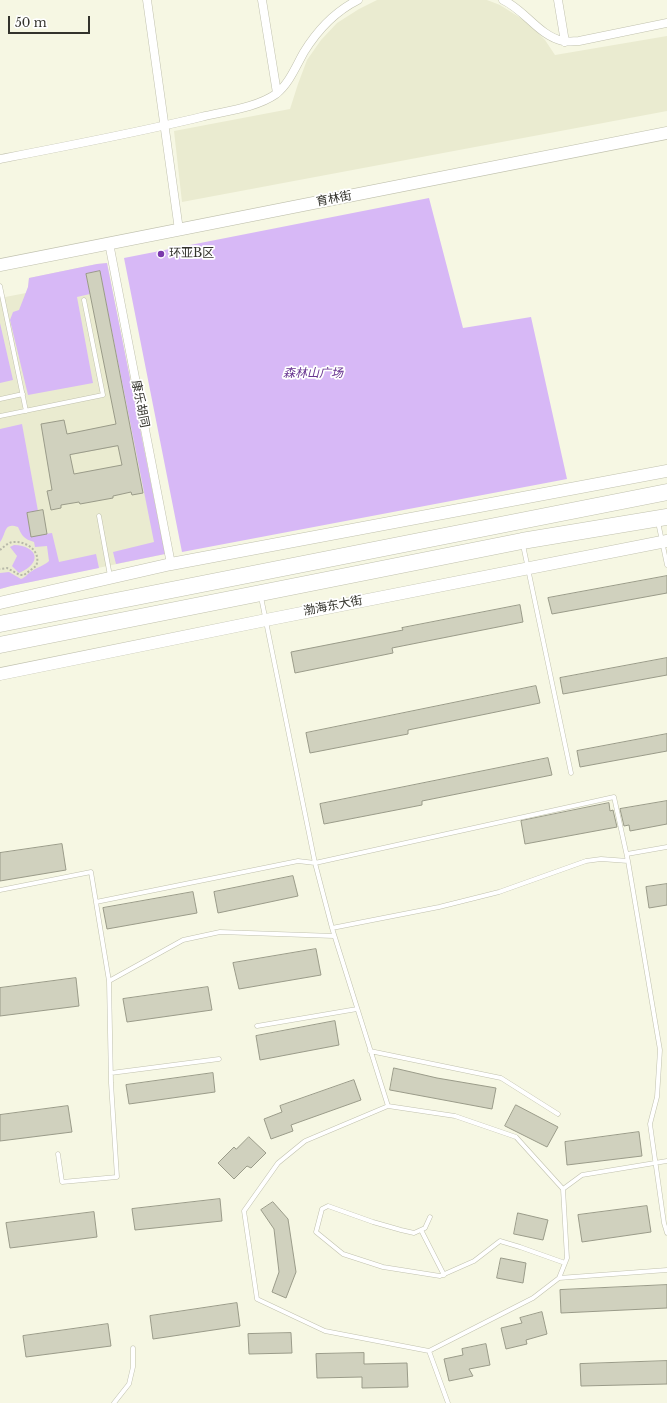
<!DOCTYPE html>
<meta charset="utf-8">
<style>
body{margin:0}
#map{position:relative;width:667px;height:1403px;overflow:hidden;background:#f6f7e3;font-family:"Libre Baskerville",serif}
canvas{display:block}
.scale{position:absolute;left:8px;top:16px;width:82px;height:18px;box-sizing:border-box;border:2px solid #33332c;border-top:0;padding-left:5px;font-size:12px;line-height:14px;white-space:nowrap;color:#33332c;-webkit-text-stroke:3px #fff;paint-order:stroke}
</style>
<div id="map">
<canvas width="667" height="1403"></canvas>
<div class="scale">50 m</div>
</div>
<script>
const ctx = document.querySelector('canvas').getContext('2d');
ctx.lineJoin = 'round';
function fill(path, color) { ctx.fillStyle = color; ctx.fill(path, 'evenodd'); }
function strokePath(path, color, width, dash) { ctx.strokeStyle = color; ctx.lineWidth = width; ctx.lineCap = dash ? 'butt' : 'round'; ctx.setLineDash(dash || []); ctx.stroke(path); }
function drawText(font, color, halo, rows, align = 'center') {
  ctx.font = font + ' "Libre Baskerville","Noto Sans SC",serif'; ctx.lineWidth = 3.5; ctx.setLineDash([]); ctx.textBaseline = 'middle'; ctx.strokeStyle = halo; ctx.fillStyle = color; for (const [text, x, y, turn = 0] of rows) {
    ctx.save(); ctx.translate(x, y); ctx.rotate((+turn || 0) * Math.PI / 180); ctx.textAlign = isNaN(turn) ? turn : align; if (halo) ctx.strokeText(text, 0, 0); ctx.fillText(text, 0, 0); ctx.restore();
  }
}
fill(new Path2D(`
 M377,0h110l13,5 27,17 18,18 10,15 112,-19v75l-485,91 -8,-71 116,-22 8,-25 9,-24 14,-20 16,-17 22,-14z
 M107,263l58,291 -154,32 -11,3v-291l26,-5 2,-6 1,-9 68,-14z`), '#eaebd0');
fill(new Path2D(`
 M429,198l34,130 68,-11 36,162 -385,73 -58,-294z
 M107,263l58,291 -49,10 -3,-12 41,-10 -54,-271 -14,3 4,20 -13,3 16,86 -65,12 -18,-75 3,-8 6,-2 9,-23 1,-9 68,-14z
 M0,323l13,57 -13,3z
 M22,424l16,87 -11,2 4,23 21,-3 7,29 37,-8 3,14 -88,18 -11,3v-16l9,-1 12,7c5,-2 6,-5 11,-8 5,-4 12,-5 17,-10l-2,-15 -12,1 -1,-5c-10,-3 -12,-6 -16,-15 -15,-5 -11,6 -18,15v-113z
 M14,545c24,1 29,18 5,28l-7,-7 5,-10 -7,-9z`), '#d7b8f6');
const building = new Path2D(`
 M100,271l43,222 -11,2 -1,-3 -18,4v2l-33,6 -1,-2 -18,3v3l-10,2 -4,-19 5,-1 -11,-66 23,-4 3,14 49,-10 -30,-150zM118,446l4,19 -48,9 -4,-19z
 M43,510l4,24 -16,3 -4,-24z
 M667,576v17l-115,21 -4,-16z
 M520,605l3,17 -131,26 1,5 -98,20 -4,-21 112,-22 -1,-2z
 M667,658v17l-104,19 -3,-16z
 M536,686l4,17 -132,27v4l-98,19 -4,-20z
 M667,734v17l-87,16 -3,-16z
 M548,758l4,17 -130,26v4l-98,19 -4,-20z
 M667,801v23l-37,7 -1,-6 -5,1 -4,-17z
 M609,803l1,8 3,-1 4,17 -92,17 -4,-23z
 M62,844l4,26 -66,11v-28z
 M293,876l5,20 -80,17 -4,-21z
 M667,884v21l-18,3 -3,-21z
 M193,892l4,21 -90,16 -4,-21z
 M316,949l5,26 -82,14 -6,-26z
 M76,978l3,28 -79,10v-28z
 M208,987l4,23 -85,12 -4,-23z
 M335,1021l4,24 -79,15 -4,-24z
 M394,1068l43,10 59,10 -4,21 -102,-19z
 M213,1073l2,19 -86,12 -3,-19z
 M354,1080l7,20 -70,25 2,6 -22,8 -7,-20 18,-7 -2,-6z
 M516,1105l42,22 -11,20 -42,-21z
 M68,1106l4,26 -72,9v-26z
 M639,1132l3,24 -75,9 -2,-23z
 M249,1137l17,16 -15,15 -4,-2 -13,13 -16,-16 16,-16 2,2z
 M220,1199l2,22 -87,9 -3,-21z
 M273,1202l15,17 8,53 -10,26 -14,-6 7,-20 -5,-43 -13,-19z
 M647,1206l4,26 -69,10 -4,-27z
 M94,1212l3,25 -87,11 -4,-25z
 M518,1213l30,7 -5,20 -29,-6z
 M501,1258l25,5 -3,20 -26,-5z
 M667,1285v23l-106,5 -1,-23z
 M237,1303l3,23 -87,13 -3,-23z
 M542,1312l5,22 -21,6 1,4 -21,5 -5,-21 21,-5 -2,-5z
 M108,1324l3,22 -85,11 -3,-21z
 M291,1333l1,20 -43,1 -1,-20z
 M486,1344l4,21 -21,4 4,7 -24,5 -5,-22 19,-4 -1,-6z
 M364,1353v11l43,-1 1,24 -46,1v-11l-45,1 -1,-24z
 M667,1361v23l-86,2 -1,-22z`);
fill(building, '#d0d1be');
strokePath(building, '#9a9b89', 1);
const lane = new Path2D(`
 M0,286l26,125
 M0,399l23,-5
 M0,416l103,-21 -19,-95
 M99,516l11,60
 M658,522l9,43
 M523,545l48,228
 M261,597l54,266 17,65 56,178
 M627,854l40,-7
 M0,890l91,-18 18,109 2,102 6,94 -55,5 -4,-28
 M96,902l202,-41 17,2 299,-66 14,64 32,189 -3,47 -7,27 14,99 3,10
 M332,928l107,-21 60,-15 87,-31 15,-2 27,2
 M109,981l74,-41 37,-8 114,4
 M257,1026l100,-17
 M370,1051l131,27 57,36
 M111,1073l108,-14
 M388,1106l67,10 61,21 47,52 4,69 -8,20 -26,20 -104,53 -104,-20 -68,-32 -13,-88 34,-48 27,-22z
 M563,1189l19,-14 85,-14
 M430,1217l-5,11 -11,5 -13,-3 -28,-8 -45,-16 -6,3 -6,23 27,22 40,13 57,9 34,-15 26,-20 20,6 45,16
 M421,1230l23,45
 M559,1278l108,-8
 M429,1351l19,52
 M114,1403l15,-19 4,-17v-19`);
const street = new Path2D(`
 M147,0l32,230
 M262,0l15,93
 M503,0c22,10 36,36 60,41 5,1 11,0 16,0l88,-18
 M558,0l7,42
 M0,159c67,-13 135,-26 201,-42 24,-6 55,-9 75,-23 13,-10 20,-28 28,-42 13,-21 32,-41 54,-52
 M109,243l62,321`);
const secondary = new Path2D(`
 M0,265l667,-132
 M0,603l171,-39 496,-93
 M0,674l266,-54 401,-79`);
const highway = new Path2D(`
 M0,624l667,-132
 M0,645l522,-104 145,-24`);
strokePath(lane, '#c0c1ae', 5);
strokePath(street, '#c0c1ae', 9);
strokePath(secondary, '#c0c1ae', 13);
strokePath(highway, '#c0c1ae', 17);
strokePath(new Path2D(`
 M0,550c4,-3 8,-8 14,-8 13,-1 28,10 22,24l-12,9h-4l-13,-7 -7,1`), '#b7b8a8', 2, [2, 2]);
strokePath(lane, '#fff', 4);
strokePath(street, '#fff', 8);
strokePath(secondary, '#fff', 12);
strokePath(highway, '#fff', 16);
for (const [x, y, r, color] of [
 [161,254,4,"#7a38ac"]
]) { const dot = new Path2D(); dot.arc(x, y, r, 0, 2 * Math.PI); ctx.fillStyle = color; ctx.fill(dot); strokePath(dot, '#fff', 1.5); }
drawText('12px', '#33332c', '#fff', [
 ["育林街",334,199,-11],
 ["康乐胡同",140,404,79],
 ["渤海东大街",333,606,-11]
]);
drawText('12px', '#33332c', '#fff', [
 ["环亚B区",169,254]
], 'left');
drawText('italic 12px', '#683590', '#fff', [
 ["森林山广场",313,374]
]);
</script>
